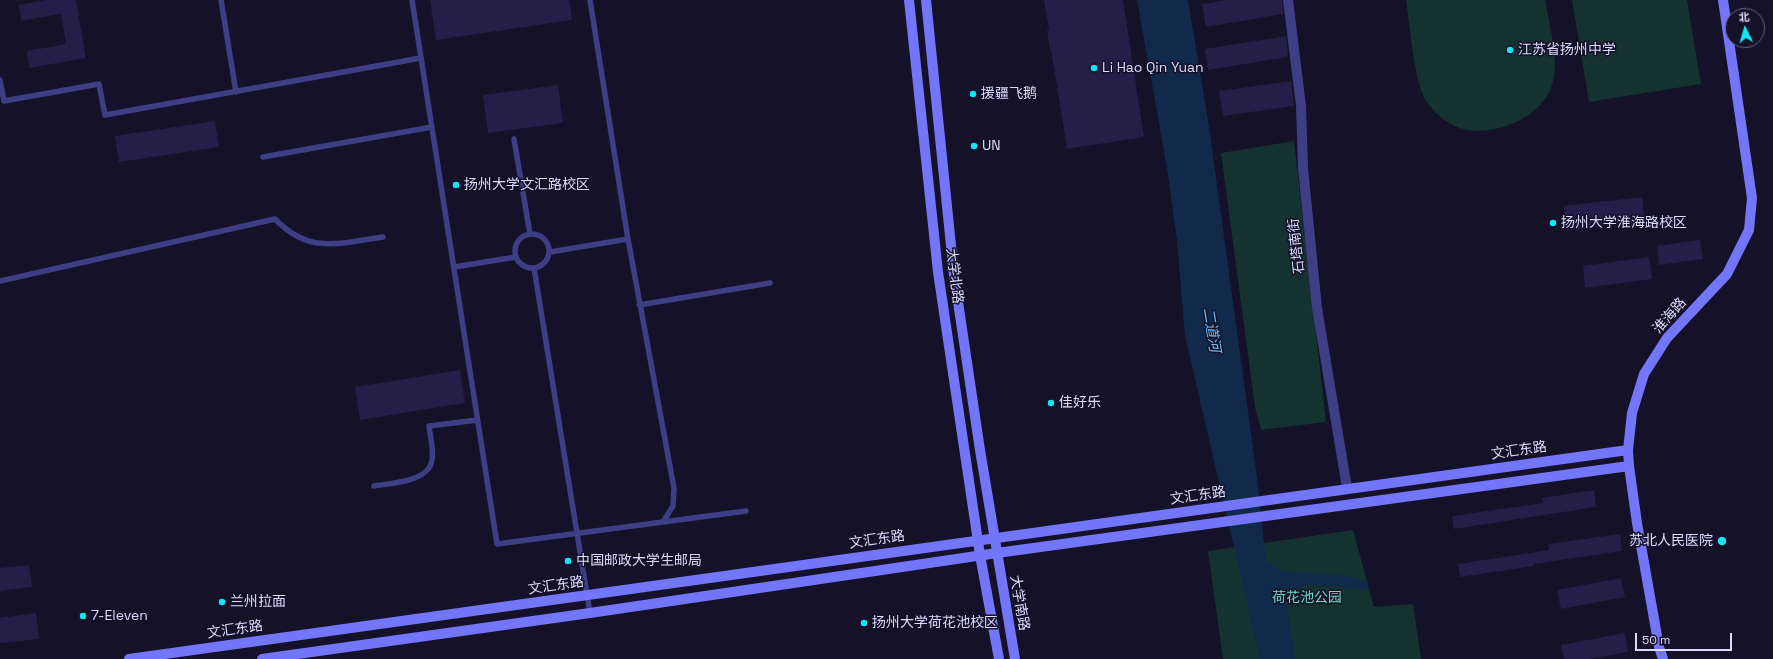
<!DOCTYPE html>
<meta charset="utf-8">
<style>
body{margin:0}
#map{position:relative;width:1773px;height:659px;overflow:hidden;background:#141128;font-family:"Space Grotesk","Noto Sans SC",sans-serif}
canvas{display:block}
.north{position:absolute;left:1725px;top:8px;width:40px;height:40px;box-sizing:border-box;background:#141128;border:1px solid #64617e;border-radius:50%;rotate:355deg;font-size:11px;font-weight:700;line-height:16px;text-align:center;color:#dcdafe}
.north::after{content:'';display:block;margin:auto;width:14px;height:18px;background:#0de8f6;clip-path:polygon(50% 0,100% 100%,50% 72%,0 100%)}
.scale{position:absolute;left:1635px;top:633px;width:97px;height:18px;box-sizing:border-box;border:2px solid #dcdafe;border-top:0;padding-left:5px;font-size:12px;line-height:14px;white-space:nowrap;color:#dcdafe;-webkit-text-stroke:3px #141128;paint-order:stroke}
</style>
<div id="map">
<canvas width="1773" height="659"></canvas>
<div class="north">北</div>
<div class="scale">50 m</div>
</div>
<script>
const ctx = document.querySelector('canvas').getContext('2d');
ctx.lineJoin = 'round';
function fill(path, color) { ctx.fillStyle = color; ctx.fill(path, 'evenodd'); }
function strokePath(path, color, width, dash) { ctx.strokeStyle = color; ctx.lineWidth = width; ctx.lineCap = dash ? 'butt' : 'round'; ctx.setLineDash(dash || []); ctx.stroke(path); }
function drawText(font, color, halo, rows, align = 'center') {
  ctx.font = font + ' "Space Grotesk","Noto Sans SC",sans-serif'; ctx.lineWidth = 3; ctx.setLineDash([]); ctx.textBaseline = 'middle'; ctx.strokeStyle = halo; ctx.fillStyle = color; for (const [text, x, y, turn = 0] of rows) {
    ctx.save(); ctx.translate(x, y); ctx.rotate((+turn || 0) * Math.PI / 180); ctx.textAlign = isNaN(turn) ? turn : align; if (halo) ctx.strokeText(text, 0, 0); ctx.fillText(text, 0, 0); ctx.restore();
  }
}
fill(new Path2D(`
 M1406,0h139c4,22 14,60 8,81 -8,35 -53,54 -85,49 -17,-3 -33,-15 -42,-29 -12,-19 -16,-76 -20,-101z
 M1572,0h115l14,84 -112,18z
 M1294,141l32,281 -65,8 -6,-23 -34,-254z
 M1353,530l21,77 39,-3 8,55h-198l-15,-108z`), '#143230');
fill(new Path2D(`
 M1137,0h51l21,127 47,343 10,91 16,10 60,4 25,7 2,8 -62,-5 -22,5 10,69h-35l-75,-323 -8,-95 -10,-73z`), '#112a4c');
fill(new Path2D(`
 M46,0h30l10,58 -57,10 -2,-17 39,-7 -5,-30 -40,7 -2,-16z
 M430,0h139l3,20 -136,20z
 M1044,0h79l21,137 -77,12 -16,-100h-1l-3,-19h2z
 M1227,0h55l1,14 -77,13 -4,-23z
 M1286,36l2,21 -80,13 -3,-21z
 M1291,81l3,25 -71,10 -4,-25z
 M558,85l5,38 -75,10 -5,-38z
 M215,121l4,26 -100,15 -4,-26z
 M1642,197l3,25 -78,9 -3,-25z
 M1700,240l3,19 -44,6 -2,-19z
 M1649,257l3,22 -67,9 -2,-22z
 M460,370l5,33 -105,17 -5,-33z
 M1594,490l2,17 -142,22 -2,-13 91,-13 -1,-5z
 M1620,534l2,17 -88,13v2l-74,11 -2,-13 91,-14 -1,-6z
 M29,565l3,22 -32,4v-23z
 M1621,578l4,19 -64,12 -4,-19z
 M36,613l3,26 -39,4v-25z
 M1625,633l3,19 -39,7h-25l-3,-14z`), '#251e48');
strokePath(new Path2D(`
 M221,0l15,92
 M412,0l85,544 166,-22 10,-16 1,-18 -46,-249 -78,13
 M590,0l38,239
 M0,80l4,21 95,-17 6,31 316,-57
 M514,139l16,95
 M263,157l169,-30
 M515 251a17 17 0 1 1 34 0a17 17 0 1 1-34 0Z
 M454,267l62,-10
 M534,268l56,345
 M0,281l275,-62c35,36 63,24 108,18
 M639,305l131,-22
 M374,486c17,-3 55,-4 58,-26 2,-10 -2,-24 -3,-34l48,-6
 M663,522l83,-11`), '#3e3e85', 5.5);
strokePath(new Path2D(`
 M1288,0l13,106 2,62 14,140 30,180`), '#3e3e85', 10);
strokePath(new Path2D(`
 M909,0l29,272 42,283 19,104
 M926,0l28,275 26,175 35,209
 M129,659l1499,-209
 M262,659l328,-46 407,-60 632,-87
 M1663,659l-4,-12 -22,-124 -8,-57 -1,-16 4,-37 12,-39 23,-36 60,-64 22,-44 3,-32 -29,-198`), '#7476fa', 10);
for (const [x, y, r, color] of [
 [1510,50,4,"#0de8f6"],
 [1094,68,4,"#0de8f6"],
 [973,94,4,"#0de8f6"],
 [974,146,4,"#0de8f6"],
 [456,185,4,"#0de8f6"],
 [1553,223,4,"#0de8f6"],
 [1051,403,4,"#0de8f6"],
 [1722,541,5,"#0de8f6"],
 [568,561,4,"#0de8f6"],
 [222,602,4,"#0de8f6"],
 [83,616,4,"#0de8f6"],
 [864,623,4,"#0de8f6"]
]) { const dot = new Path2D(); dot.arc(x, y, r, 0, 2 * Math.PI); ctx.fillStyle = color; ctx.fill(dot); strokePath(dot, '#141128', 1.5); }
drawText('14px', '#dcdafe', '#141128', [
 ["江苏省扬州中学",1518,50],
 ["Li Hao Qin Yuan",1102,68],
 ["援疆飞鹅",981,94],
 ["UN",982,146],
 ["扬州大学文汇路校区",464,185],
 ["扬州大学淮海路校区",1561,223],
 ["佳好乐",1059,403],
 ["苏北人民医院",1713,541,"right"],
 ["中国邮政大学生邮局",576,561],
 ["兰州拉面",230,602],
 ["7-Eleven",91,616],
 ["扬州大学荷花池校区",872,623]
], 'left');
drawText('14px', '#dcdafe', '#141128', [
 ["石塔南街",1297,246,-96],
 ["大学北路",954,276,83],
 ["淮海路",1670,316,-49],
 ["文汇东路",1519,451,-8],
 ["文汇东路",1198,496,-8],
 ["文汇东路",877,540,-8],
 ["文汇东路",556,586,-8],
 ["大学南路",1019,603,80],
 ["文汇东路",235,630,-8]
]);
drawText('14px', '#67dcba', '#141128', [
 ["荷花池公园",1307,598]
]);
drawText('italic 15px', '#6cbdf9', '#141128', [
 ["二道河",1211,330,81]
]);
</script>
